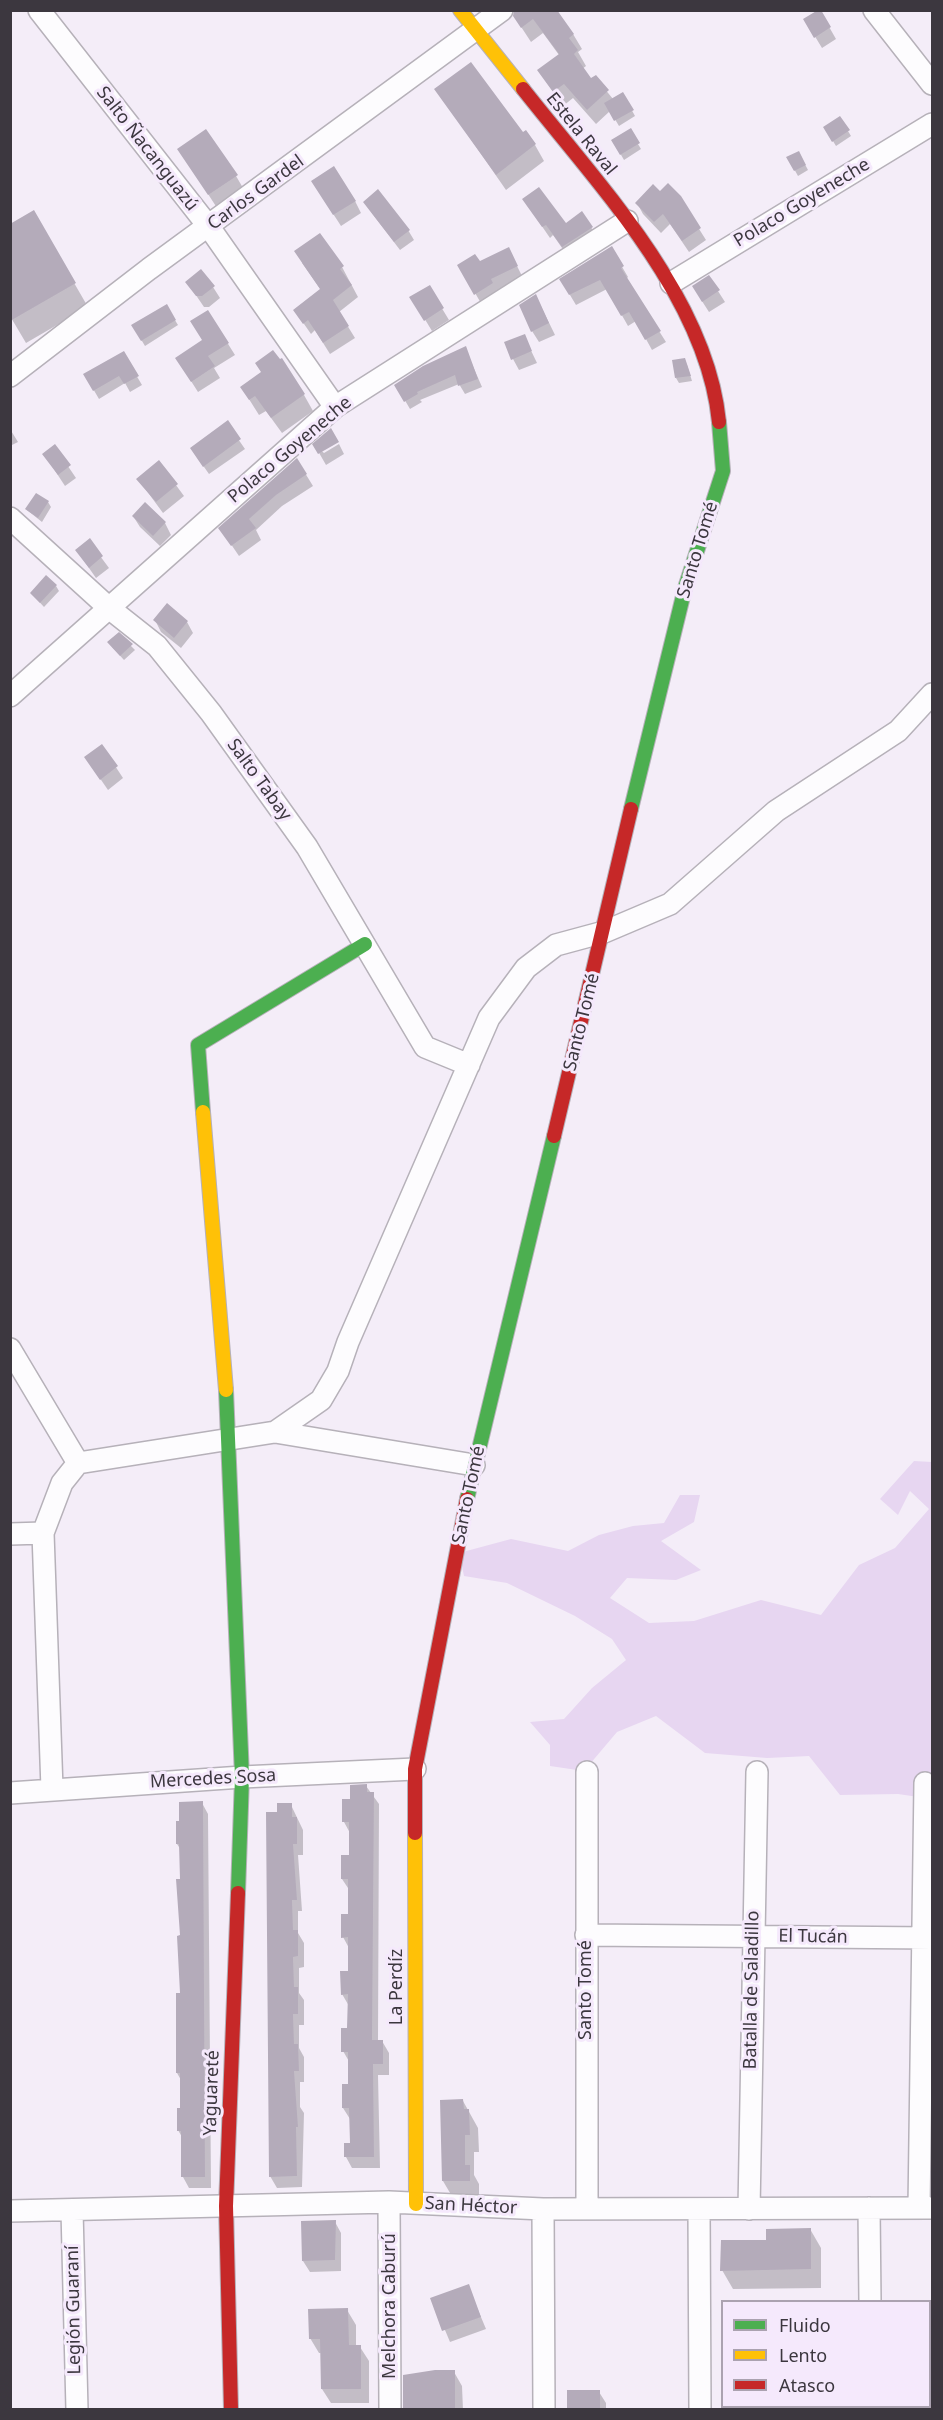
<!DOCTYPE html>
<meta charset="utf-8">
<style>
body{margin:0}
#map{position:relative;width:943px;height:2420px;overflow:hidden;background:#f4edf8;font-family:"Noto Sans",sans-serif}
canvas{display:block}
.frame{position:absolute;inset:0;border:12px solid #3c373f;pointer-events:none}
.legend{position:absolute;left:721px;top:2300px;width:210px;height:108px;box-sizing:border-box;background:#f5e9fc;border:2px solid #aba2b0;margin:0;padding:8px 10px;list-style:none;font-size:18px;color:#3c373f}
.legend li{display:flex;align-items:center;gap:12px;height:30px}
.legend b{width:30px;border:2px solid #aba2b0}
</style>
<div id="map">
<canvas width="943" height="2420"></canvas>
<div class="frame"></div>
<ul class="legend">
<li><b style="height:8px;background:#4caf50"></b>Fluido</li>
<li><b style="height:8px;background:#ffc107"></b>Lento</li>
<li><b style="height:8px;background:#c62828"></b>Atasco</li>
</ul>
</div>
<script>
const ctx = document.querySelector('canvas').getContext('2d');
ctx.lineJoin = 'round';
function fill(path, color) { ctx.fillStyle = color; ctx.fill(path, 'evenodd'); }
function strokePath(path, color, width, dash) { ctx.strokeStyle = color; ctx.lineWidth = width; ctx.lineCap = dash ? 'butt' : 'round'; ctx.setLineDash(dash || []); ctx.stroke(path); }
function drawText(font, color, halo, rows, align = 'center') {
  ctx.font = font + ' "Noto Sans",sans-serif'; ctx.lineWidth = 6; ctx.setLineDash([]); ctx.textBaseline = 'middle'; ctx.strokeStyle = halo; ctx.fillStyle = color; for (const [text, x, y, turn = 0] of rows) {
    ctx.save(); ctx.translate(x, y); ctx.rotate((+turn || 0) * Math.PI / 180); ctx.textAlign = isNaN(turn) ? turn : align; if (halo) ctx.strokeText(text, 0, 0); ctx.fillText(text, 0, 0); ctx.restore();
  }
}
fill(new Path2D(`
 M914,1461l18,1v337l-34,-5 -58,1 -31,-39 -42,2 -62,-5 -49,-37 -39,16 -33,39 -34,-5v-21l-20,-23 34,-3 28,-31 34,-28 -14,-21 -37,-23 -68,-33 -43,-7 -5,-23 52,-14 57,12 31,-16 34,-9 31,-3 16,-28h20l-6,27 -33,19 40,29 -25,10 -49,-2 -17,20 39,25 45,-2 67,-21 60,15 38,-50 36,-17 34,-39 -19,-18 -12,24 -18,-16z`), '#e7d6f1');
fill(new Path2D(`
 M516,11l57,23 9,15 -4,3 8,14 -4,3 9,12 4,-4 18,22 10,-5 12,22 -16,10 -9,-15 -14,13 -23,-26 -10,8 -24,-35 20,-16 -16,-22 -12,9 -17,-26z
 M820,11l16,28 -14,9 -17,-28z
 M436,89l87,45 12,11 9,16 -38,29z
 M840,118l11,18 -15,10 -11,-18z
 M630,131l11,18 -17,11 -11,-19z
 M179,149l57,27 10,17 -27,18z
 M799,153l9,17 -10,6 -10,-18z
 M319,192l36,9 6,12 -20,13z
 M660,193l19,4 27,43 -17,12 -19,-28 -9,9 -18,-19 -6,-11z
 M524,200l42,25 16,-11 17,25 -30,19 -16,-23 -3,3z
 M33,212l55,95 -62,36 -16,-27z
 M371,212l37,18 6,10 -14,10z
 M611,248l17,29 -2,2 40,63 -14,8 -16,-29 -8,5 -21,-37 -31,16 -15,-25z
 M514,260l9,18 -27,13 3,4 -17,10 -23,-40z
 M302,263l40,4 16,30 -19,15 16,26 -25,16 -15,-24 -4,4 -16,-23 26,-21z
 M709,277l16,25 -16,10 -9,-14z
 M187,282l26,5 7,11 -11,9h-5z
 M429,287l20,33 -17,11 -20,-33z
 M536,296l19,39 -16,7 -7,-11z
 M166,306l12,19 -33,21 -12,-20z
 M208,312l27,43 -21,13 6,10 -22,14 -14,-22 20,-29z
 M524,336l13,27 -18,7 -6,-11z
 M465,348l17,39 -17,7 -6,-10 -39,16 2,2 -12,7 -14,-24z
 M123,353l19,32 -12,7 -5,-9 -26,16 -14,-24z
 M687,365l5,16 -13,2 -3,-5z
 M242,388l62,7 9,16 -31,22 -16,-22 -7,4z
 M227,423l18,26 -36,25 -12,-17z
 M10,429l8,13 -8,4z
 M314,444l10,9 15,-9 5,10 -18,11z
 M55,447l21,31 -11,8 -21,-32z
 M297,460l16,26 -31,20 -26,24 5,10 -22,16 -19,-28z
 M159,462l25,34 -21,17 -25,-34z
 M48,502l3,5 -9,15 -15,-12z
 M133,516l32,7 6,12 -11,11 -20,-19z
 M89,541l20,27 -13,10 -19,-27z
 M56,586l3,5 -15,16 -13,-14z
 M155,620l32,2 6,11 -12,15 -20,-16z
 M119,634l16,16 -11,10 -12,-13z
 M102,746l21,32 -15,12 -22,-32z
 M366,1786l13,18 -1,237h4l7,12v22h-11l2,93h-28l-6,-11 5,-13 -1,-25 -7,-11 7,-22v-23l-7,-12 6,-21v-24l-7,-12 8,-22 -1,-24 -6,-11 6,-22 1,-24 -8,-12 8,-22v-24l-6,-11v-22h8z
 M202,1803l6,11 3,374h-22l-6,-11 -1,-40 -4,-7 4,-21 -1,-29 -4,-7 1,-79h3l1,-57 -1,-87 -4,-6z
 M291,1805l12,25v25h-5l4,56h-4v22l6,10v24l-5,1v25l5,7v25h-5v23l5,9v25h-4v25l4,6 -2,74 -25,1 -7,-12 9,-362z
 M463,2101l15,27 1,24h-5v23l5,9v14h-26l-10,-17z
 M335,2222l6,11v38l-31,1 -7,-11z
 M810,2229l11,19v40l-88,1 -11,-19 46,-29z
 M468,2286l18,43 -36,13 -18,-43z
 M347,2310l9,15v22h4l9,14v42h-38l-9,-14v-36h-3l-9,-15z
 M930,2364h2v46h-38v-4h36z
 M454,2372l8,14 1,24h-60l1,-34z
 M568,2391l31,1 7,11v7h-38z
 M774,2406h51v4h-51z`), '#0003');
fill(new Path2D(`
 M514,10h43l17,24 -5,4 9,12 -4,4 17,24 5,-3 13,15 -22,20 -23,-26 -11,8 -16,-22 22,-16 -26,-35 -12,9 -8,-12z
 M818,10h3l10,17 -17,11 -11,-19z
 M471,62l52,70 3,-2 10,14 -40,31 -62,-86z
 M623,92l11,18 -20,11 -10,-18z
 M840,116l10,14 -18,12 -9,-15z
 M631,128l9,15 -20,12 -9,-15z
 M206,129l32,46 -30,20 -31,-46z
 M799,151l7,14 -12,6 -8,-14z
 M334,166l22,35 -23,14 -22,-34z
 M668,183l13,13 20,32 -19,13 -19,-27 -9,8 -19,-19 18,-19 7,7z
 M539,187l27,36 16,-12 11,16 -31,20 -16,-22 -4,2 -20,-28z
 M378,189l32,41 -16,12 -31,-40z
 M34,210l42,73 -66,38v-97z
 M320,233l24,33 -4,3 12,16 -19,15 16,26 -26,17 -15,-23 -5,4 -10,-14 27,-21 -26,-38z
 M612,246l12,20 -3,2 40,63 -16,9 -16,-28 -8,4 -21,-36 -31,15 -10,-16z
 M509,247l9,19 -27,13 2,4 -19,12 -17,-30 18,-11 5,7z
 M201,269l14,17 -13,10h-6l-11,-14z
 M709,275l11,15 -18,12 -10,-16z
 M430,285l14,23 -20,13 -15,-24z
 M536,294l13,29 -18,9 -12,-27z
 M167,304l9,16 -35,21 -10,-16z
 M208,310l21,33 -21,13 7,10 -24,16 -16,-24 27,-18 -12,-19z
 M525,334l7,17 -21,9 -7,-18z
 M466,346l12,33 -20,7 -3,-11 -38,17 1,2 -14,8 -10,-17 29,-19z
 M273,350l7,9 2,-1 23,36 -34,24 -16,-22 -6,4 -9,-13 21,-15 -6,-9z
 M124,351l15,25 -15,8 -5,-8 -26,15 -10,-17z
 M685,358l6,18 -16,2 -3,-18z
 M228,420l13,19 -38,28 -13,-19z
 M331,428l8,14 -21,12 -6,-10z
 M55,444l16,21 -13,10 -16,-21z
 M297,458l10,16 -31,21 -27,24 7,9 -25,18 -13,-18z
 M159,460l19,24 -22,18 -20,-23z
 M36,493l13,8 -11,17 -13,-9z
 M145,502l21,20 -13,14 -21,-20z
 M90,538l13,18 -14,12 -14,-18z
 M46,575l11,10 -17,18 -10,-10z
 M167,603l21,18 -14,17 -21,-18z
 M119,632l14,12 -13,12 -13,-14z
 M102,744l16,22 -18,14 -16,-23z
 M367,1784v8h7l-2,248h11v24h-10l1,93h-30v-14h6l-1,-35h-7v-24h6v-32h-7v-24h6l1,-34 -7,1 -1,-24h8v-34l-7,1v-24h7v-35h-7v-24h8v-33h-7v-23h8v-14z
 M203,1801l2,376h-24v-46h-4v-23h3v-35h-4v-80h4l-3,-57 3,-1 -4,-56h4l-1,-35h-3v-23h3v-19z
 M277,1803h15v14h5v27h-4l4,56h-5l1,30h5v26l-5,1 1,30h4v27h-5l1,30h4l1,27h-5l4,56h-2l1,49 -28,1 -3,-365h11z
 M463,2099l1,10h5l1,26h-5v30h5v16h-28l-2,-81z
 M336,2220l-1,40 -33,1 -1,-40z
 M811,2228v41l-91,2 1,-31h45v-11z
 M469,2284l12,33 -39,14 -12,-33z
 M348,2308l1,37h12v44h-40l-1,-50h-11l-1,-30z
 M435,2370h20v39h-52v-34z
 M567,2390h33v19h-33z`), '#b4abba');
const street = new Path2D(`
 M39,10l170,217 126,180
 M874,10l58,74
 M671,283l261,-159
 M10,376l139,-107 353,-259
 M10,518l99,90 48,38 54,67 96,134 118,200 44,18
 M10,696l325,-289 292,-186
 M10,1349l68,114
 M275,1432l199,33
 M10,1534l33,-1
 M587,1772v436
 M52,1789l-9,-256 19,-50 16,-20 197,-31 46,-32 17,-29 10,-29 141,-324 37,-50 30,-23 48,-13 66,-28 106,-93 122,-80 34,-37
 M10,1793l232,-16 173,-8
 M586,1935l346,3
 M389,2202l1,208
 M869,2208l1,94
 M919,2208l6,-425
 M543,2209l1,201
 M699,2209l1,201
 M749,2209l8,-437
 M72,2210l5,200
 M10,2211l379,-9 154,7 389,-1
 M871,2406v4`);
const fast = new Path2D(`
 M631,809l54,-221 38,-117 -4,-49
 M203,1112l-5,-67 167,-101
 M226,1390l16,387 -4,116
 M467,1499l87,-363`);
const slow = new Path2D(`
 M460,10l63,79
 M203,1112l23,278
 M415,1833l1,371`);
const jam = new Path2D(`
 M523,89c74,94 184,208 196,333
 M554,1136l77,-327
 M415,1833v-64l52,-270
 M231,2410l-5,-204 12,-313`);
strokePath(street, '#b6b1b9', 24);
strokePath(fast, '#b6b1b9', 16);
strokePath(slow, '#b6b1b9', 16);
strokePath(jam, '#b6b1b9', 16);
strokePath(street, '#fdfcfe', 21);
strokePath(fast, '#4caf50', 14);
strokePath(slow, '#ffc107', 14);
strokePath(jam, '#c62828', 14);
drawText('18px', '#3c373f', '#f5e9fc', [
 ["Estela Raval",581,134,51],
 ["Salto Ñacanguazú",147,149,52],
 ["Carlos Gardel",256,193,-36],
 ["Polaco Goyeneche",802,203,-31],
 ["Polaco Goyeneche",290,450,-40],
 ["Santo Tomé",698,550,-73],
 ["Salto Tabay",259,780,54],
 ["Santo Tomé",582,1022,-76],
 ["Santo Tomé",469,1495,-78],
 ["Mercedes Sosa",213,1779,-3],
 ["El Tucán",813,1937,1],
 ["La Perdíz",397,1987,-90],
 ["Santo Tomé",586,1990,-90],
 ["Batalla de Saladillo",752,1990,-89],
 ["Yaguareté",212,2093,-88],
 ["San Héctor",471,2206,3],
 ["Melchora Caburú",390,2306,-90],
 ["Legión Guaraní",74,2310,-91]
]);
</script>
